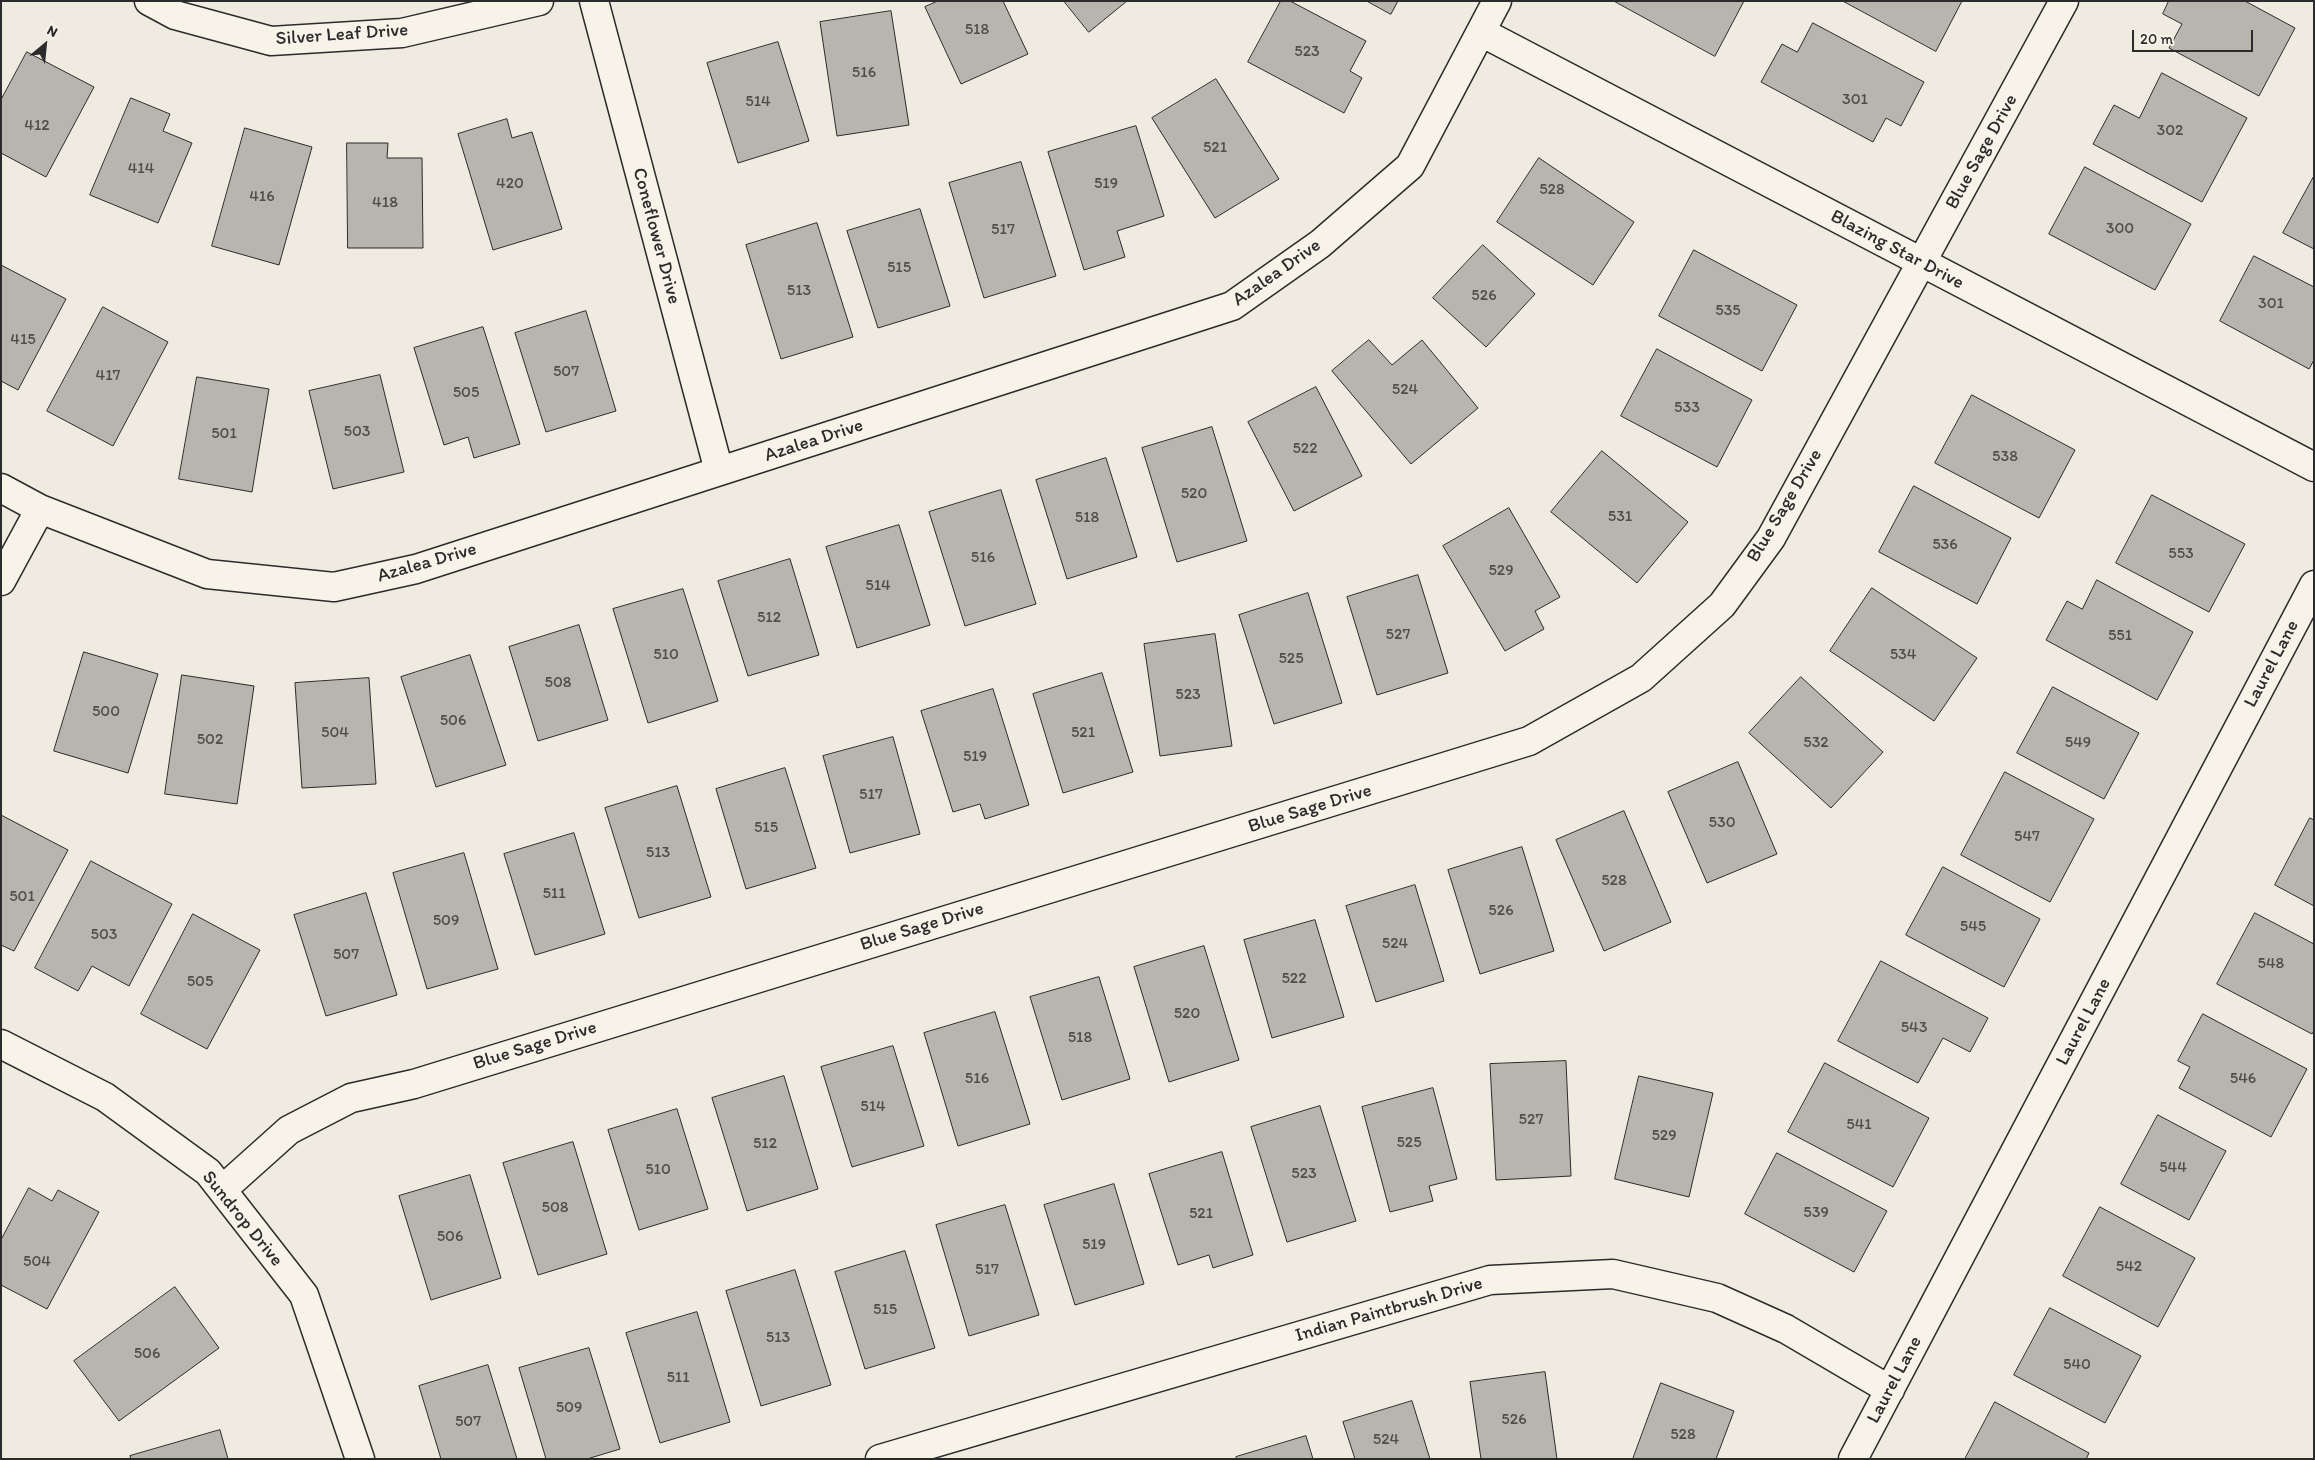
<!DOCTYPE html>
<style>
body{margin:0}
#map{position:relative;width:2315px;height:1460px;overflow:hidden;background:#efebe0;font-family:Itim,sans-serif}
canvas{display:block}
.frame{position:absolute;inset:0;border:2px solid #2b2b2b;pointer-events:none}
.north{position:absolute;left:20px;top:20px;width:50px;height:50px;-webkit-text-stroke:4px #f7f3e8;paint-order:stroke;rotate:28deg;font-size:14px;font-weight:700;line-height:20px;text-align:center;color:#2b2b2b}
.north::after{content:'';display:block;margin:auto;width:18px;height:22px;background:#2b2b2b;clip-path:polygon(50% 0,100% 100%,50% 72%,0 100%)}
.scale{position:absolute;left:2132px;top:30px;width:121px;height:22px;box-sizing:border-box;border:2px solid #2b2b2b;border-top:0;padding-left:6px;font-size:15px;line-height:18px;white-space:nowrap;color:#2b2b2b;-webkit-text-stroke:4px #f7f3e8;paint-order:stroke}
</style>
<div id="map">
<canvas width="2315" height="1460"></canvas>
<div class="frame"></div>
<div class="north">N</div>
<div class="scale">20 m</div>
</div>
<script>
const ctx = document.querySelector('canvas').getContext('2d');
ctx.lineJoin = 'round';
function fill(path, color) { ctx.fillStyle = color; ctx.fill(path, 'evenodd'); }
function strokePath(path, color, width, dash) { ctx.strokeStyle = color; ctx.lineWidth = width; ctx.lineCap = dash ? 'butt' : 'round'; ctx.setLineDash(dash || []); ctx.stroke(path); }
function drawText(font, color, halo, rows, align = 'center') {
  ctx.font = font + ' Itim,sans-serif'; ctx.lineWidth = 4; ctx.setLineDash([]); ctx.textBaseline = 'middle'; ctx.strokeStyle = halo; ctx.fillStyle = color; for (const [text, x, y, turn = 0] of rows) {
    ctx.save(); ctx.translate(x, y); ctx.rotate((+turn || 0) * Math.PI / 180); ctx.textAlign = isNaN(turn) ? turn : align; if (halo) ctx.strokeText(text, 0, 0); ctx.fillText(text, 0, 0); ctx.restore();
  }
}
const building = new Path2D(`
 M938,1h65l25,53 -67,30 -36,-77z
 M1064,1h63l-38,31z
 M1281,1h9l76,40 -16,30 12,7 -18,35 -96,-51z
 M1367,1h31l-7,13z
 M1614,1h130l-29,55z
 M1843,1h119l-26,50z
 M2169,1h76l50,27 -36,68 -90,-48 13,-24 -19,-10z
 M891,11l18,114 -72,11 -17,-114z
 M1813,23l111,59 -23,44 -15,-8 -13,24 -112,-60 21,-38 15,8z
 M778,42l31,99 -71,22 -31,-100z
 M27,52l67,35 -48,90 -45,-24v-53z
 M2162,73l85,45 -45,84 -109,-58 21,-39 25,13z
 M1216,79l63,100 -64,39 -63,-100z
 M131,98l39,16 -7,17 29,12 -34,80 -68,-28z
 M507,119l5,19 20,-6 30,97 -69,21 -35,-116z
 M1136,126l28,90 -47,15 8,26 -41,13 -36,-118z
 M245,128l67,19 -33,118 -67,-19z
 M347,143h41l-1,15h35l1,90h-75z
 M1539,158l95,64 -41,63 -96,-63z
 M1021,162l35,114 -72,22 -35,-115z
 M2085,167l106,57 -36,66 -106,-56z
 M2314,176v73l-31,-16z
 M920,209l30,97 -72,22 -31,-97z
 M817,223l36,114 -72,22 -35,-114z
 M1483,245l52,49 -49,53 -53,-49z
 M1694,250l103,55 -35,66 -103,-55z
 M2254,256l60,31v73l-5,9 -89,-48z
 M1,265l65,34 -48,91 -17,-9z
 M103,307l65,35 -55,104 -66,-35z
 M586,311l30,100 -70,21 -31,-99z
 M483,327l37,117 -46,14 -6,-21 -24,8 -30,-97z
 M1369,340l23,25 30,-25 56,68 -67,56 -79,-93z
 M1657,349l95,51 -35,67 -96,-51z
 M380,375l24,97 -71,17 -24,-98z
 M197,377l72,12 -17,103 -73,-13z
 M1316,387l46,89 -68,35 -46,-89z
 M1972,395l103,55 -36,68 -104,-55z
 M1212,427l35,114 -70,21 -35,-114z
 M1602,451l86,71 -51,61 -86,-71z
 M1106,458l31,99 -70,22 -31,-99z
 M1914,486l97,52 -34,66 -98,-52z
 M1001,490l35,114 -71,22 -36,-114z
 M2152,495l93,49 -36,68 -93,-49z
 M1509,508l51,89 -25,14 9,18 -39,22 -62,-105z
 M899,525l31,100 -73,23 -31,-101z
 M790,559l29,96 -71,21 -30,-95z
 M1418,575l30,98 -71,22 -30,-98z
 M2097,580l96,52 -36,68 -111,-60 21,-39 15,8z
 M1872,588l105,70 -43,63 -104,-70z
 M683,589l35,112 -70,22 -35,-114z
 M1308,593l34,110 -68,21 -35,-109z
 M579,625l29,95 -70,21 -29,-94z
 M1215,634l17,112 -72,10 -16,-112z
 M84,652l74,22 -30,99 -74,-22z
 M470,655l36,110 -70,22 -35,-110z
 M1102,673l31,99 -70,21 -30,-99z
 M182,675l72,11 -17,118 -72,-10z
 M1801,677l82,75 -52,56 -82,-75z
 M369,678l7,106 -74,4 -7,-105z
 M2053,687l86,46 -35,66 -87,-46z
 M993,689l36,116 -44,14 -5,-15 -27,8 -32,-101z
 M893,737l27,97 -70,19 -27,-97z
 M1738,762l39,92 -70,29 -39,-91z
 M785,768l31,100 -70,21 -30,-100z
 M2005,772l89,47 -44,83 -89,-47z
 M677,786l34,111 -72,21 -34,-110z
 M1624,811l47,111 -67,29 -48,-111z
 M1,815l67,35 -54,101 -13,-6z
 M2310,818l4,2v86l-39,-21z
 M574,833l31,101 -70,21 -31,-101z
 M1522,847l32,104 -74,23 -32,-104z
 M464,853l34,116 -71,20 -34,-116z
 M91,861l81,43 -43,82 -37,-20 -14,25 -43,-23z
 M1943,867l97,52 -36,68 -98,-52z
 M1415,885l29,96 -68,21 -30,-96z
 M366,893l31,102 -71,21 -32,-101z
 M2255,913l59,31v87l-2,3 -95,-50z
 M193,914l67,36 -53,99 -66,-35z
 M1315,920l29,97 -72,21 -28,-98z
 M1204,946l35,114 -70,22 -35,-115z
 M1881,961l107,57 -18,34 -27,-14 -25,45 -80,-42z
 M1099,977l31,102 -68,21 -32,-103z
 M995,1012l35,112 -72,22 -34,-113z
 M2203,1014l104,55 -36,68 -92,-49 11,-21 -12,-6z
 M893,1046l31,100 -72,21 -31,-100z
 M1566,1061l5,115 -75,4 -6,-116z
 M1825,1063l104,55 -36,69 -105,-55z
 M784,1076l34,113 -71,22 -35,-113z
 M1639,1076l74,17 -24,104 -74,-18z
 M1433,1088l24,91 -28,7 4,15 -43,11 -28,-105z
 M1320,1106l36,115 -69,21 -36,-115z
 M677,1109l31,100 -69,21 -31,-100z
 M2158,1115l68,36 -37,69 -68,-36z
 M573,1142l34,112 -69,21 -35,-112z
 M1222,1152l31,103 -40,13 -4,-13 -31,10 -29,-91z
 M1777,1153l110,58 -33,61 -109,-58z
 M470,1175l31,103 -70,22 -32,-104z
 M1114,1184l30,100 -69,21 -31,-100z
 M29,1188l23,13 6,-11 41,22 -52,97 -46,-24v-45z
 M1005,1205l34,110 -70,21 -33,-111z
 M2100,1207l95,51 -37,69 -95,-51z
 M905,1251l30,97 -70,21 -30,-97z
 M795,1270l36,115 -70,21 -35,-115z
 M175,1287l44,61 -100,73 -45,-60z
 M2050,1308l91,48 -36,67 -91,-48z
 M697,1312l33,110 -70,21 -34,-110z
 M589,1348l31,101 -33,10h-41l-27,-91z
 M488,1365l29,94h-76l-22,-73z
 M1545,1372l12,87h-76l-11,-77z
 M1661,1383l73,28 -18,48h-83z
 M1412,1401l18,58h-75l-12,-37z
 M1995,1402l94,51 -3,6h-121z
 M220,1430l8,29h-97l-1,-3z
 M1306,1436l7,23h-77v-2z`);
fill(building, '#b8b5ae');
strokePath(building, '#2b2b2b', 1);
const street = new Path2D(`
 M149,1l26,14 96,26 131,-8 137,-32
 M594,1l125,470
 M1481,32l833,435
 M1,488l39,21 167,65 127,13 82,-18 816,-263 88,-62 90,-78 87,-165
 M1,581l39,-72
 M1,1044l104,53 103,75 96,123 56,164
 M222,1190l67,-60 62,-32 63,-14 1115,-343 112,-63 81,-73 49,-67 293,-537
 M880,1459l610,-179 123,-6 104,24 69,31 104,61
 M1853,1459l461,-874`);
strokePath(street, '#2b2b2b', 31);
strokePath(street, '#f7f3e8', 28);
drawText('16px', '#4e4e4c', null, [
 ["518",977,30],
 ["523",1307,52],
 ["516",864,73],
 ["301",1855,100],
 ["514",758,102],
 ["412",37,126],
 ["302",2170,131],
 ["521",1215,148],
 ["414",141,169],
 ["420",510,184],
 ["519",1106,184],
 ["528",1552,190],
 ["416",262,197],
 ["418",385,203],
 ["300",2120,229],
 ["517",1003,230],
 ["515",899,268],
 ["513",799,291],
 ["526",1484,296],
 ["301",2271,304],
 ["535",1728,311],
 ["415",23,340],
 ["507",566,372],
 ["417",108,376],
 ["524",1405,390],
 ["505",466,393],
 ["533",1687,408],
 ["503",357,432],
 ["501",224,434],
 ["522",1305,449],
 ["538",2005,457],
 ["520",1194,494],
 ["531",1620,517],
 ["518",1087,518],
 ["536",1945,545],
 ["553",2181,554],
 ["516",983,558],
 ["529",1501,571],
 ["514",878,586],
 ["512",769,618],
 ["527",1398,635],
 ["551",2120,636],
 ["510",666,655],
 ["534",1903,655],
 ["525",1291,659],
 ["508",558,683],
 ["523",1188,695],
 ["500",106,712],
 ["506",453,721],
 ["504",335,733],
 ["521",1083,733],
 ["502",210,740],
 ["532",1816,743],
 ["549",2078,743],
 ["519",975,757],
 ["517",871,795],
 ["530",1722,823],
 ["515",766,828],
 ["547",2027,837],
 ["513",658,853],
 ["528",1614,881],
 ["511",554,894],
 ["501",22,897],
 ["526",1501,911],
 ["509",446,921],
 ["545",1973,927],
 ["503",104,935],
 ["524",1395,944],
 ["507",346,955],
 ["548",2271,964],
 ["522",1294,979],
 ["505",200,982],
 ["520",1187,1014],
 ["543",1914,1028],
 ["518",1080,1038],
 ["516",977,1079],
 ["546",2243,1079],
 ["514",873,1107],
 ["527",1531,1120],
 ["541",1859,1125],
 ["529",1664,1136],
 ["525",1409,1143],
 ["512",765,1144],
 ["544",2173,1168],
 ["510",658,1170],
 ["523",1304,1174],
 ["508",555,1208],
 ["539",1816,1213],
 ["521",1201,1214],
 ["506",450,1237],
 ["519",1094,1245],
 ["504",37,1262],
 ["542",2129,1267],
 ["517",987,1270],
 ["515",885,1310],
 ["513",778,1338],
 ["506",147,1354],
 ["540",2077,1365],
 ["511",678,1378],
 ["509",569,1408],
 ["526",1514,1420],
 ["507",468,1422],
 ["528",1683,1435],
 ["524",1386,1440]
]);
drawText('19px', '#2b2b2b', '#f7f3e8', [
 ["Silver Leaf Drive",342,35,-4],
 ["Blue Sage Drive",1982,152,-61],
 ["Coneflower Drive",656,236,75],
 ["Blazing Star Drive",1897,250,28],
 ["Azalea Drive",1277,273,-35],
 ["Azalea Drive",814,441,-18],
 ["Blue Sage Drive",1785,506,-59],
 ["Azalea Drive",427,563,-16],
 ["Laurel Lane",2272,664,-62],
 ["Blue Sage Drive",1310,809,-17],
 ["Blue Sage Drive",922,927,-17],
 ["Laurel Lane",2084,1022,-62],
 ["Blue Sage Drive",535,1046,-17],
 ["Sundrop Drive",242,1219,51],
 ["Indian Paintbrush Drive",1389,1310,-16],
 ["Laurel Lane",1895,1380,-62]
]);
</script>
